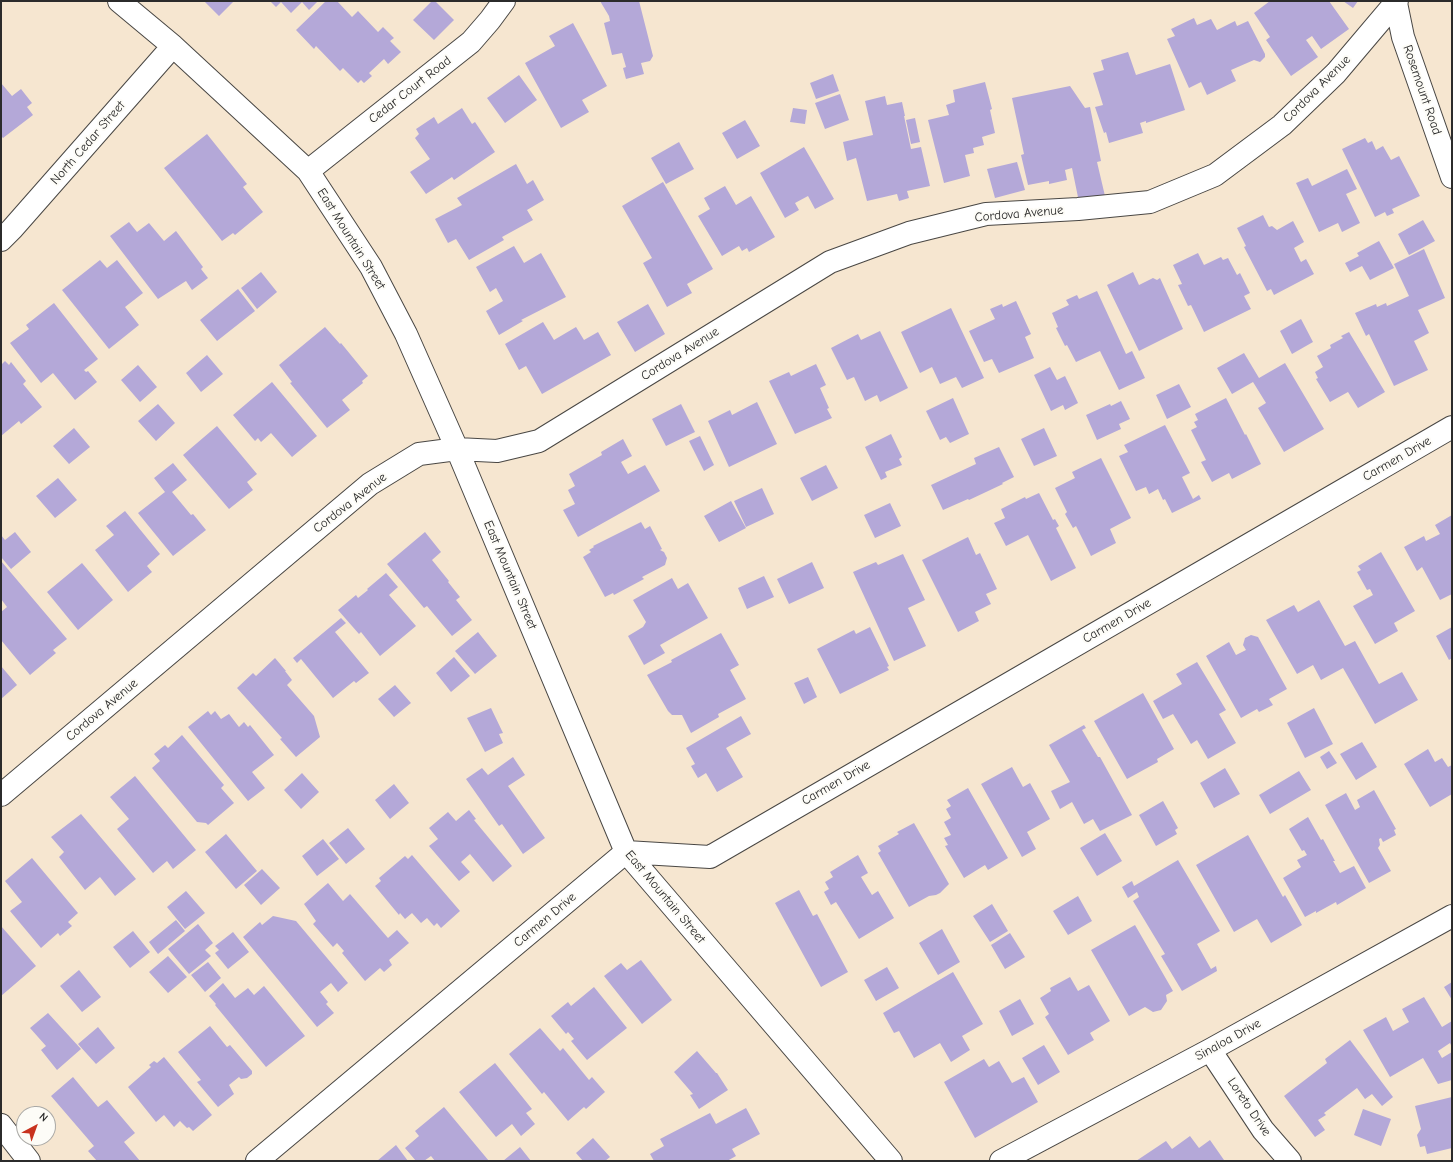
<!DOCTYPE html>
<style>
body{margin:0}
#map{position:relative;width:1453px;height:1162px;overflow:hidden;background:#f6e6d0;font-family:"Comic Neue",sans-serif}
canvas{display:block}
.frame{position:absolute;inset:0;border:2px solid #2b2b2b;pointer-events:none}
.north{position:absolute;left:16px;top:1106px;width:40px;height:40px;box-sizing:border-box;background:#fdfcf7;border:1px solid #a9a8a5;border-radius:50%;rotate:41deg;font-size:11px;font-weight:700;line-height:16px;text-align:center;color:#2b2b2b}
.north::after{content:'';display:block;margin:auto;width:14px;height:18px;background:#c8321e;clip-path:polygon(50% 0,100% 100%,50% 72%,0 100%)}
</style>
<div id="map">
<canvas width="1453" height="1162"></canvas>
<div class="frame"></div>
<div class="north">N</div>
</div>
<script>
const ctx = document.querySelector('canvas').getContext('2d');
ctx.lineJoin = 'round';
function fill(path, color) { ctx.fillStyle = color; ctx.fill(path, 'evenodd'); }
function strokePath(path, color, width, dash) { ctx.strokeStyle = color; ctx.lineWidth = width; ctx.lineCap = dash ? 'butt' : 'round'; ctx.setLineDash(dash || []); ctx.stroke(path); }
function drawText(font, color, halo, rows, align = 'center') {
  ctx.font = font + ' "Comic Neue",sans-serif'; ctx.lineWidth = 4; ctx.setLineDash([]); ctx.textBaseline = 'middle'; ctx.strokeStyle = halo; ctx.fillStyle = color; for (const [text, x, y, turn = 0] of rows) {
    ctx.save(); ctx.translate(x, y); ctx.rotate((+turn || 0) * Math.PI / 180); ctx.textAlign = isNaN(turn) ? turn : align; if (halo) ctx.strokeText(text, 0, 0); ctx.fillText(text, 0, 0); ctx.restore();
  }
}
fill(new Path2D(`
 M204,1h30l-15,15z
 M270,1h48l-9,9 -7,-8 -11,11 -10,-11 -5,5z
 M326,1h11l15,16 6,-6 20,21 5,-5 11,11 -4,3 11,11 -13,12 -4,-5 -15,14 3,3 -8,7 -3,-3 -3,3 -15,-15 -3,3 -24,-25 -2,3 -18,-19z
 M432,1h3l19,19 -20,20 -21,-20z
 M600,1h39l14,55 -3,5 -9,2 3,11 -18,5 -3,-11 3,-1 -4,-14 -10,2 -8,-32 6,-2 -1,-5z
 M1270,1h59l20,28 -28,20 -9,-13 -6,4 12,17 -27,19 -25,-36 4,-3 -16,-24z
 M1343,1h15l-5,7z
 M1194,18l3,7 14,-6 6,11 18,-9 2,5 11,-5 17,33v3l-5,5 -6,-2 -23,10 5,11 -29,14 -6,-13 -12,6 -22,-49 8,-3 -4,-7z
 M573,23l34,63 -25,14 7,12 -28,16 -36,-65 30,-17 -6,-10z
 M1128,52l8,23 34,-11 15,46 -39,13v-2l-6,2 3,10 -34,10 -3,-11 -2,1 -9,-26 8,-2 -10,-32 11,-3 -3,-10z
 M833,74l6,17 -23,8 -6,-16z
 M519,75l18,25 -32,23 -18,-25z
 M985,82l7,27 -2,1 5,23 -13,4 2,8 -11,3 1,5 -9,2 5,21 -26,7 -16,-63 21,-5 -3,-10 9,-3 -2,-12z
 M1,83l11,13 9,-7 11,14 -5,4 6,8 -30,23 -2,-2z
 M1070,86l15,22 5,-1 11,54 -4,1 8,34 -26,6 -7,-34 -7,2 2,10 -18,4v-3l-21,4 -7,-30 3,-1 -12,-56z
 M840,94l9,26 -24,9 -10,-26z
 M885,96l2,9 15,-3 3,14h-1l7,33 10,-2 9,39 -23,5 2,7 -10,3 -2,-7 -30,7 -11,-43 -9,3 -4,-19 30,-7 -8,-34z
 M462,108l10,16 3,-2 20,30 -41,28 -2,-3 -26,17 -16,-22 20,-13 -15,-21 4,-4 -3,-5 18,-12 4,7z
 M793,108l14,2 -2,14 -15,-2z
 M915,118l5,24 -9,2 -5,-24z
 M745,120l15,26 -23,13 -15,-26z
 M207,134l40,50 -4,3 20,25 -28,23 -2,-2 -11,8 -58,-73z
 M1365,138l3,5 4,-2 4,9 7,-4 8,14 8,-4 21,40 -28,13 2,4 -7,3 -2,-4 -10,5 -33,-68z
 M679,142l15,27 -28,15 -15,-26z
 M804,147l30,52 -19,10 -7,-13 -13,7 4,7 -14,8 -25,-45z
 M1017,162l8,28 -30,8 -8,-29z
 M516,164l11,20 6,-4 11,20 -17,10 6,10 -31,17 2,3 -35,20 -13,-21 -8,4 -13,-24 27,-14 -5,-7z
 M1347,169l10,20 -11,5 14,29 -18,9 -4,-9 -19,9 -23,-49 12,-5 4,8z
 M663,182l50,87 -26,15 5,9 -25,14 -24,-44 9,-5 -30,-52z
 M725,186l11,19 15,-9 24,41 -26,15 -2,-4 -5,3 -3,-5 -17,10 -24,-40 12,-7 -6,-11z
 M1263,215l6,12 3,-1 5,4 16,-9 11,21 -10,6 7,14 5,-3 8,15 -40,21 -3,-6 -4,2 -23,-44 2,-1 -9,-18z
 M1423,220l12,21 -26,14 -11,-21z
 M129,222l8,10 12,-9 15,18 12,-10 27,36 -2,2 7,9 -16,12 -6,-9 -28,18 -48,-63z
 M1379,241l15,27 -24,12 -8,-14 -12,6 -5,-9 14,-7 -2,-3z
 M514,246l10,17 17,-10 25,44 -45,23 2,1 -24,14 -13,-24 17,-10 -7,-13 -6,4 -14,-25z
 M1424,249l21,49 -27,12 11,23 -15,8 14,29 -34,16 -25,-52 -3,2 -11,-23 21,-9 1,3 9,-4 1,3 22,-10 -15,-32z
 M1198,253l6,12 17,-8 2,3 5,-2 9,17 3,-2 10,20 -6,3 7,13 -47,23 -13,-27 -3,1 -10,-21 4,-1 -9,-19z
 M100,260l7,8 10,-8 26,33 -18,14 14,18 -30,24 -47,-59z
 M261,272l16,20 -20,17 -16,-21z
 M1133,272l6,13 14,-7 4,2 3,-2 23,51 -44,22 -32,-66z
 M238,289l17,22 -38,30 -17,-21z
 M1097,291l29,63 6,-3 13,27 -26,12 -19,-39 -24,11 -9,-17 -2,1 -9,-18 2,-1 -6,-14 17,-8 -3,-5 11,-5 2,4z
 M1016,301l15,33 -6,3 9,21 -35,15 -7,-14 -8,3 -15,-31 26,-12 -5,-10 12,-5 1,3z
 M54,303l44,56 -14,11 2,2 2,-1 9,11 -22,18 -22,-27 -12,10 -31,-40 19,-14 -3,-4z
 M648,304l17,30 -30,18 -18,-30z
 M951,308l33,70 -22,10 -6,-11 -16,7 -8,-17 -12,6 -19,-41z
 M1301,319l12,23 -21,12 -12,-23z
 M543,322l11,18 22,-13 8,13 14,-8 13,23 -69,39 -16,-28 -7,4 -14,-26z
 M325,327l15,17 1,-1 27,33 -6,5 1,2 -21,17 8,10 -23,18 -37,-45 2,-1 -13,-17z
 M880,331l28,57 -28,14 -3,-7 -12,6 -11,-24 -7,3 -16,-32 27,-14 3,6z
 M1349,332l36,60 -27,16 -10,-16 -18,10 -14,-23 2,-1 -3,-6 8,-5 -6,-11 14,-8 -1,-3 13,-7 -2,-2z
 M1244,353l15,25 26,-15 39,66 -40,23 -26,-44 8,-5 -13,-21 -21,12 -15,-26z
 M207,355l16,19 -22,18 -15,-19z
 M5,361l4,4 2,-3 15,19 -3,3 19,23 -21,17 -2,-3 -18,15v-71z
 M816,364l10,21 -6,3 9,20 -2,1 5,9 -37,16 -26,-53 20,-9 2,4z
 M138,365l19,22 -17,15 -19,-22z
 M1050,367l7,13 8,-4 13,27 -13,7 -2,-5 -12,6 -17,-36z
 M272,382l45,54 -25,21 -21,-24 -10,9 -3,-4 -3,3 -22,-26z
 M1179,384l12,23 -24,12 -11,-24z
 M953,398l16,36 -19,9 -4,-6 -6,3 -14,-29z
 M1226,398l19,37 1,-1 15,30 -29,15 -3,-6 -17,9 -11,-20 5,-2 -15,-30 6,-3 -3,-5 4,-2 -3,-6z
 M1121,401l9,18 -11,5 2,5 -24,11 -11,-25 24,-11 1,2z
 M757,402l20,42 -48,23 -21,-46 22,-11 2,5z
 M158,404l17,19 -19,18 -18,-20z
 M681,404l14,28 -29,14 -14,-27z
 M1165,425l25,48 -8,4 11,22 6,-4 2,4 -29,14 -7,-14 -2,1 -5,-11 -9,5 -3,-7 -10,4 -17,-35 9,-4 -4,-7z
 M217,426l40,48 -10,8 6,8 -24,19 -46,-54z
 M74,428l16,19 -21,17 -16,-18z
 M1044,428l13,28 -23,10 -13,-27z
 M891,434l11,23 -3,2 3,6 -17,7 2,5 -6,3 -16,-33z
 M700,436l14,29 -10,6 -15,-30z
 M623,439l9,17 -11,6 7,12 17,-9 15,26 -82,46 -15,-27 12,-6 -7,-14 7,-4 -6,-12 33,-19 -1,-3z
 M999,447l15,30 -12,6 1,1 -34,16 -1,-1 -25,11 -12,-25 45,-21 -2,-6z
 M1101,458l30,60 -21,11 6,14 -25,13 -15,-30 -3,2 -8,-14 2,-2 -12,-24 20,-10 -3,-6z
 M173,463l14,17 -15,12 19,23 2,-1 13,16 -33,26 -35,-43 27,-21 -11,-14z
 M826,465l12,23 -26,13 -12,-23z
 M58,478l19,22 -22,18 -19,-22z
 M762,488l12,26 -28,13 -12,-26z
 M1039,493l14,27 2,-1 4,7 -3,2 20,40 -25,13 -23,-46 -22,11 -12,-23 11,-5 -4,-9 24,-12 1,2z
 M731,501l15,27 -27,14 -15,-26z
 M890,503l11,23 -26,12 -11,-23z
 M125,511l35,43 -13,12 5,6 -24,20 -33,-42 19,-15 -8,-9z
 M1452,515v79l-12,6 -18,-33 -5,4 -13,-24 20,-11 2,5 14,-7 -5,-9z
 M641,522l4,7 5,-3 12,23 -2,1 4,2 3,6 -2,7 -23,12 2,2 -30,16 -1,-2 -8,4 -22,-40 8,-5 -2,-2 5,-3 -1,-1z
 M15,532l16,20 -20,17 -10,-12v-22l4,5z
 M425,532l16,20 -9,8 17,21 -1,1 12,15 -4,3 16,20 -20,16 -25,-30 -3,2 -37,-44z
 M968,537l8,18 4,-2 17,36 -11,5 5,10 -16,8 4,9 -21,11 -36,-72z
 M1381,552l34,59 -21,12 4,8 -23,13 -22,-38 20,-11 -3,-6 -3,1 -10,-18 4,-2 -3,-4z
 M903,554l22,46 -17,8 18,38 -32,15 -41,-89 23,-10 2,3z
 M1,561l66,78 -14,11 3,3 -26,22 -29,-35v-28l6,-5 -6,-8z
 M812,562l12,26 -35,16 -12,-25z
 M82,563l31,37 -35,30 -31,-38z
 M386,573l12,14 -9,8 27,31 -36,30 -19,-24 -2,2 -21,-24 18,-15 2,3 10,-8 -1,-1z
 M764,576l10,21 -27,12 -9,-21z
 M672,578l6,11 10,-6 20,35 -48,27 5,8 -21,12 -16,-29 15,-9 3,-5 -13,-22z
 M1319,600l26,46 10,-5 24,43 23,-12 16,28 -43,24 -32,-56 -22,12 -8,-15 -16,9 -31,-54 28,-15 4,7z
 M341,618l5,5 -11,9 34,41 -13,10 -2,-2 -21,17 -32,-39 -4,4 -4,-5z
 M870,627l19,39 -2,1 2,3 -49,24 -23,-45 37,-19 2,4z
 M1452,627v31l-3,2 -13,-24z
 M478,632l19,24 -22,18 -20,-23z
 M721,633l18,32 -9,5 16,29 -28,15 1,3 -28,16 -9,-18h-10l-4,-4 -21,-36 25,-13 -1,-2z
 M1251,635l7,2 29,52 -18,10 4,6 -14,7 -2,-3 -16,9 -35,-62 23,-14 7,13 10,-5 -3,-5 2,-7z
 M454,657l16,19 -19,16 -15,-19z
 M275,658l11,13h-1l7,9 -5,5 27,31 6,21 -24,20 -16,-18 2,-1 -45,-50 16,-15 3,3z
 M1197,662l29,48 -7,4 17,29 -28,16 -11,-19 -6,4 -18,-30 -10,5 -10,-18 29,-17 -6,-10z
 M1,666l16,19 -16,14z
 M808,677l9,20 -13,7 -10,-21z
 M395,685l16,18 -17,14 -16,-18z
 M1143,693l31,56 -17,10 1,3 -31,17 -33,-58z
 M491,708l12,25 -4,1 4,9 -18,9 -18,-34z
 M1314,708l19,36 -28,14 -18,-35z
 M208,711l3,4 4,-4 6,8 8,-5 10,13 5,-5 4,5 2,-2 24,30 -22,17 13,16 -17,13 -60,-74z
 M741,716l10,18 -25,14 17,29 -26,15 -11,-19 -8,5 -7,-12 4,-2 -9,-16z
 M1084,725l2,3 -4,2 16,27h2l32,58 -32,16 -7,-12 -9,5 -12,-22 -12,7 -9,-18 19,-9 -21,-37z
 M182,735l42,50 -3,3 13,15 -26,22 -2,-2 -9,-1 -45,-54 8,-7 -6,-7 11,-9 3,3z
 M1362,742l15,25 -21,13 -16,-26z
 M1428,749l7,13 7,-4 6,9 4,-2v29l-22,13 -26,-43z
 M1329,751l8,12 -10,6 -7,-12z
 M513,757l12,18 -17,11 37,52 -22,16 -21,-30 -3,2 -33,-47 16,-11 6,7z
 M1012,767l11,20 7,-4 20,36 -23,13 9,17 -14,8 -41,-73z
 M1225,768l15,26 -26,14 -14,-25z
 M1299,771l12,19 -41,24 -11,-19z
 M302,773l17,19 -18,17 -17,-19z
 M135,776l61,74 -23,19 -6,-8 -14,12 -36,-44 12,-10 -19,-22z
 M394,784l15,19 -19,16 -15,-19z
 M968,788l40,70 -20,12 -3,-5 -21,13 -19,-32 3,-1 -4,-7 7,-3 -7,-13 7,-4 -5,-9 5,-3 -4,-6z
 M1374,790l22,39 -2,1 2,5 -13,7 -2,-4 -2,1 1,6 -2,3 13,23 -22,12 -44,-78 21,-12 9,17 5,-3 -3,-7z
 M1163,801l15,27 -3,2 2,4 -21,12 -17,-31z
 M469,810l7,9 -2,1 38,46 -19,16 -23,-28 -9,8 9,10 -11,9 -30,-35 9,-7 -9,-11 19,-16 8,9z
 M81,814l55,65 -21,17 -15,-19 -15,13 -26,-33 5,-5 -13,-15z
 M1308,817l13,23 2,-1 12,22h-2l7,12 14,-7 12,22 -29,17 -1,-3 -20,11v-2l-11,6 -22,-39 18,-11 -4,-7 10,-5 -3,-5 -2,1 -13,-22z
 M914,823l35,61 -9,9 -4,2 -7,1 -20,11 -31,-54 3,-2 -3,-5 21,-12 -2,-2z
 M348,828l17,21 -19,15 -17,-21z
 M1105,833l17,28 -25,15 -17,-28z
 M226,834l31,37 -21,18 -31,-37z
 M1248,835l35,62 2,-2 17,30 -31,18 -14,-24 -23,13 -38,-67z
 M323,839l16,20 -22,17 -15,-20z
 M412,855l48,56 -19,17 -4,-5 -3,3 -7,-8 -6,5 -9,-10 -7,6 -5,-6 -1,2 -24,-29 6,-5 -2,-3 26,-22 3,3z
 M858,855l10,18 -7,4 11,18 6,-4 16,27 -35,21 -23,-37 -5,3 -7,-13 5,-3 -4,-7 8,-5 -3,-5z
 M32,858l46,55 -10,9 4,4 -12,10 -2,-3 -17,15 -31,-37 12,-9 -17,-21z
 M1178,860l42,71 -23,13 14,25 5,-3 1,5 -35,20 -21,-35 4,-2 -32,-53 6,-4 -2,-5 -9,6 -6,-11 10,-6 2,5z
 M262,869l18,19 -19,17 -17,-20z
 M328,883l15,18 7,-7 38,44 9,-8 12,13 -20,17 3,5 -8,7 -4,-4 -15,13 -23,-28 2,-2 -7,-8 -4,4 -20,-23 3,-3 -12,-17z
 M799,890l14,26 4,-2 31,58 -27,15 -46,-84z
 M186,891l19,22 -20,16 -18,-22z
 M1078,896l14,25 -24,14 -15,-24z
 M992,904l16,27 -18,11 -17,-26z
 M273,916l23,5 52,62 -10,9 -7,-9 -11,9 8,10 -2,2 8,9 -17,14 -74,-90 17,-15 2,3z
 M176,920l9,11 -27,23 -9,-12z
 M198,924l15,19 -8,7 6,6 -22,18 -21,-25z
 M1135,925l38,66 -7,4 1,6 -6,9 -8,2 -8,-5 -16,9 -38,-66z
 M1,926l35,40 -35,30z
 M942,929l18,33 -22,13 -19,-32z
 M133,931l17,21 -20,16 -17,-21z
 M233,932l16,20 -21,17 -13,-16 4,-3 -4,-4z
 M1010,933l15,24 -20,12 -14,-24z
 M168,956l19,21 -19,16 -19,-21z
 M641,960l31,40 -30,24 -38,-48 17,-13 6,7z
 M208,962l13,16 -16,14 -14,-17z
 M887,967l12,21 -23,13 -12,-21z
 M79,970l22,27 -19,15 -22,-26z
 M953,972l30,52 -21,12 8,14 -19,12 -11,-19 -26,15 -15,-27 -5,2 -11,-20z
 M1070,977l8,14 11,-6 21,36 -20,12 4,7 -26,15 -23,-38 4,-3 -9,-16 11,-7 -1,-3z
 M1452,982v18l-8,-13z
 M223,983l12,15 13,-10 6,7 10,-9 41,50 -39,31 -51,-62 1,-1 -7,-8z
 M594,987l33,41 -40,32 -16,-19 3,-2 -6,-7 -2,2 -15,-18 17,-14 3,4z
 M1424,997l18,30 10,-6v26l-2,-4 -12,8 4,7 10,-6v28l-14,4 -15,-26 -33,19 -27,-47 23,-13 7,14 16,-9 -7,-13z
 M1020,999l14,25 -22,12 -13,-25z
 M48,1013l33,36 -24,21 -16,-20 5,-4 -16,-18z
 M210,1026l17,21 3,-2 22,26v3l-5,4 -6,1 -2,-2 -10,8 5,9 -16,13 -21,-25 4,-2 -23,-28z
 M98,1027l17,21 -19,16 -18,-20z
 M540,1028l20,23 3,-3 26,32 3,-3 13,15 -19,17 -2,-2 -16,14 -24,-29 -2,2 -33,-40z
 M1350,1040l43,57 -11,9 -10,-12 -7,5 -8,-11 -33,25 2,2 -8,5 7,10 -10,7 -31,-41 43,-33 -2,-4z
 M1044,1045l16,27 -22,13 -16,-27z
 M697,1051l19,22h1l11,17 -29,19 -9,-14 3,-1 -19,-22z
 M164,1057l48,58 -19,16 -4,-4 -2,1 -7,-7 -6,6 -10,-12 -8,7 -28,-35 23,-20 -2,-2 5,-4 3,2z
 M984,1059l5,8 10,-6 13,22 12,-6 14,25 -63,36 -31,-56z
 M495,1063l37,46 -6,4 9,11 -14,12 -9,-12 -16,13 -37,-45z
 M73,1077l25,30 9,-7 28,33 -11,9 16,19h-43l-9,-10 6,-5 -43,-50z
 M1452,1097v51l-25,6 -2,-8 -5,1 -3,-12 4,-6 -6,-23z
 M444,1107l45,54h-54l-4,-5 -7,5h-8l-11,-13 14,-12 -4,-5z
 M746,1108l14,26 -28,15 4,7 -9,5h-73l-4,-7 14,-8 -4,-7 50,-26 6,11z
 M1363,1109l28,10 -10,27 -27,-11z
 M1190,1136l9,12 11,-8 14,20 -1,1h-87l30,-20 6,8z
 M593,1138l17,19 -5,4h-22l-7,-8z
 M396,1145l12,16h-31z
 M520,1147l11,14h-28z`), '#b4a8d8');
const minor = new Path2D(`
 M119,1l54,45 135,125 63,96 35,67 51,115 169,403 265,309
 M1396,3l7,34 49,140
 M308,171l163,-129 19,-22 14,-19
 M1,240l11,-11 161,-183
 M1,795l369,-311 49,-30 38,-5 40,2 42,-10 291,-179 79,-29 77,-19 92,-5 72,-7 65,-27 67,-50 54,-52 61,-72
 M1210,1050l53,80 27,31
 M1,1125l28,36
 M257,1161l369,-309 84,5 742,-430
 M1001,1161l209,-111 242,-134`);
strokePath(minor, '#494744', 24);
strokePath(minor, '#fff', 22);
drawText('13px', '#2b2b2b', '#fdfcf7', [
 ["Cordova Avenue",1317,89,-45],
 ["Cedar Court Road",410,90,-38],
 ["Rosemount Road",1422,90,71],
 ["North Cedar Street",88,143,-49],
 ["Cordova Avenue",1019,214,-5],
 ["East Mountain Street",351,239,58],
 ["Cordova Avenue",680,354,-32],
 ["Carmen Drive",1397,459,-30],
 ["Cordova Avenue",350,503,-38],
 ["East Mountain Street",510,575,67],
 ["Carmen Drive",1117,621,-30],
 ["Cordova Avenue",102,710,-40],
 ["Carmen Drive",836,783,-30],
 ["East Mountain Street",665,897,50],
 ["Carmen Drive",545,920,-40],
 ["Sinaloa Drive",1228,1040,-29],
 ["Loreto Drive",1249,1107,56]
]);
</script>
